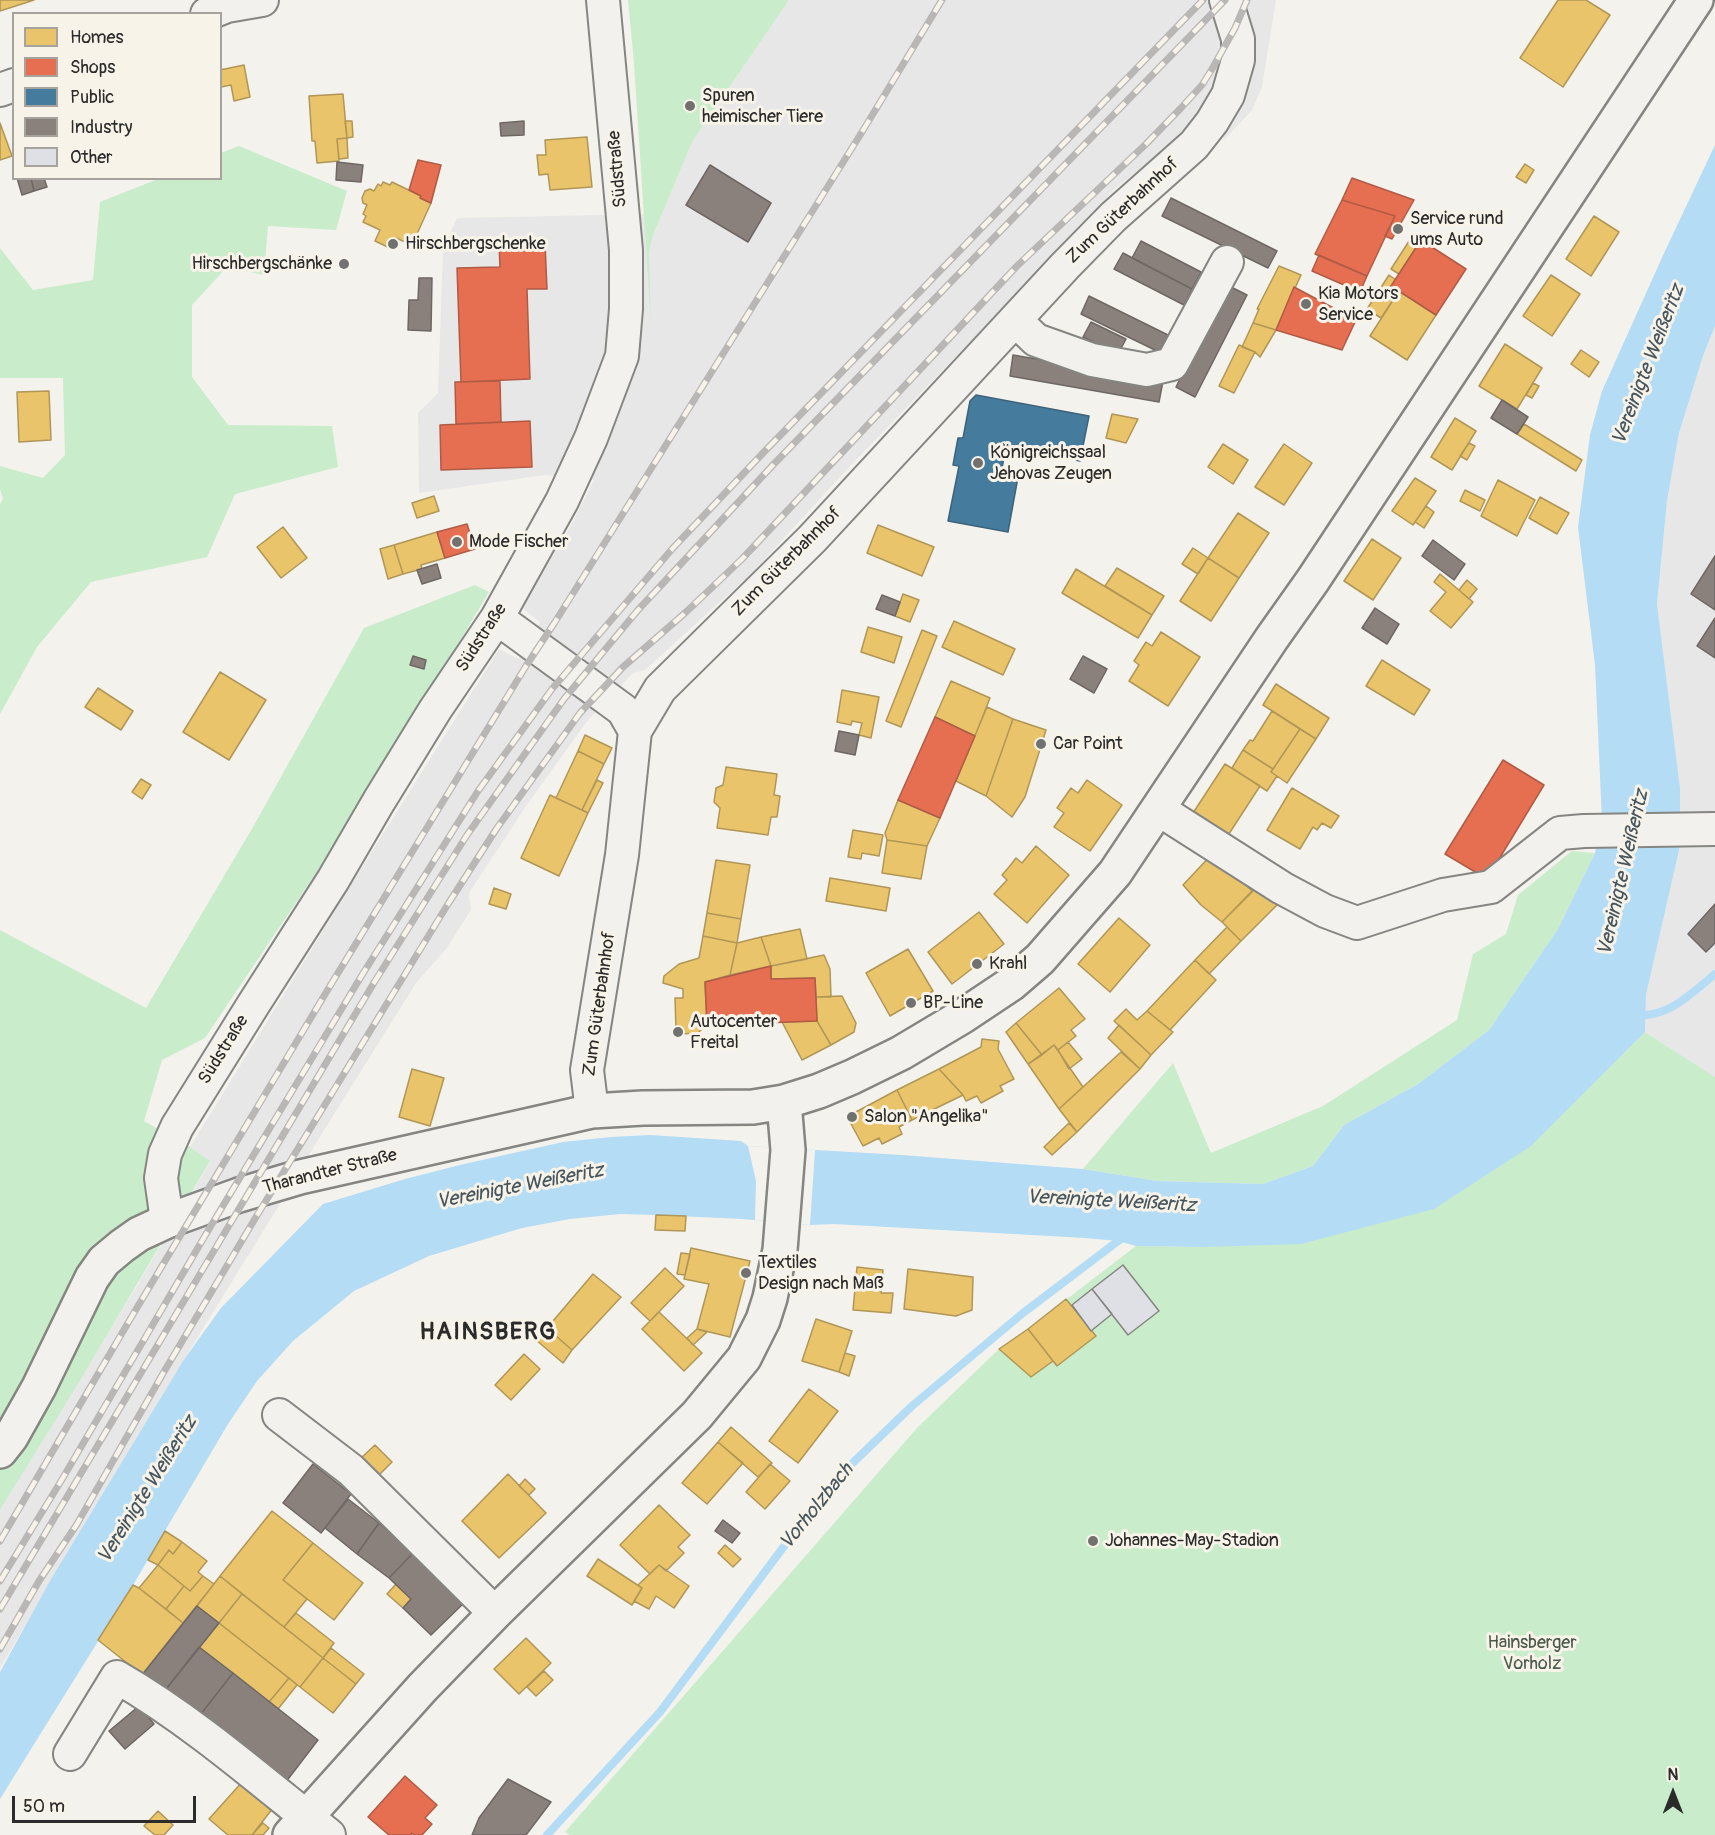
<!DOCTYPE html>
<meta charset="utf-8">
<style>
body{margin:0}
#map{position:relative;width:1715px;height:1835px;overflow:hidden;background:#f4f2ec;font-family:Pangolin,sans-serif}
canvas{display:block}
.legend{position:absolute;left:12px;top:12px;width:210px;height:168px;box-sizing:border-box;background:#f7f3e8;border:2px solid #a5a39c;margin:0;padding:8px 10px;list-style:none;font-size:18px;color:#2b2b2b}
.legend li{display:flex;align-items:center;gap:12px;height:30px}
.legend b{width:30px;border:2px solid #a5a39c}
.north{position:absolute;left:1643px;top:1763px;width:60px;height:60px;-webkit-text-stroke:4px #f7f3e8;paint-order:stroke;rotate:0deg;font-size:16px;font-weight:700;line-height:24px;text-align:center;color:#2b2b2b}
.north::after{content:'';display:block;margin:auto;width:21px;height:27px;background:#2b2b2b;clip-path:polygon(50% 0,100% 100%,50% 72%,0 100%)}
.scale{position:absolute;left:12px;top:1796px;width:184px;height:27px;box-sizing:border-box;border:3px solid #2b2b2b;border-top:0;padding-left:8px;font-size:18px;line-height:21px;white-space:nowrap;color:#2b2b2b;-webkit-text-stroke:4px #f7f3e8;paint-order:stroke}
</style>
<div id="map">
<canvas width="1715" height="1835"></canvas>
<ul class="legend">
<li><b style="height:16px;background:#e9c46a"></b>Homes</li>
<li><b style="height:16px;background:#e76f51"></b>Shops</li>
<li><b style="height:16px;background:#457b9d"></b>Public</li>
<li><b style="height:16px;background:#8a817c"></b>Industry</li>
<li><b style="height:16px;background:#dfdfe6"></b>Other</li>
</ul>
<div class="north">N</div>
<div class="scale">50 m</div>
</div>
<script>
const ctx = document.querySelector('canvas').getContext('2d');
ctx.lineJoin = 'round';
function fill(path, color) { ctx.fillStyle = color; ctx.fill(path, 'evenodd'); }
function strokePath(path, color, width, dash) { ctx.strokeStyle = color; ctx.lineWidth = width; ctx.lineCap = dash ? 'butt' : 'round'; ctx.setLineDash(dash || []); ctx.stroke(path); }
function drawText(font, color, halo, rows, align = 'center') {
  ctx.font = font + ' Pangolin,sans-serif'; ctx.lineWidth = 6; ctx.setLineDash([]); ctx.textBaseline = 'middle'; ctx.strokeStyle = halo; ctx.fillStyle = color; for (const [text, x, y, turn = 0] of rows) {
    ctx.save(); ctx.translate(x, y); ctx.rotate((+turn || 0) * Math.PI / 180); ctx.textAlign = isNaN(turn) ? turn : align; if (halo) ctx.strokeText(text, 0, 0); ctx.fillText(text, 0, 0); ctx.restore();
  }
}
fill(new Path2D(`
 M789,0h487l-14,87 -10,23 -27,29 -28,-23 -20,23 -62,50 -116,123 -146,151 -100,109 -108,98 -12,3 -45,47 -62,86 -57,87 2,17 -25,39 -30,34 -100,160 -41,69 -92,149 -183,307v-158l138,-226 72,-122 -20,-15 161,-262 148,-236 19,10 22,-37 -19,-15 48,-78 25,-49 -49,-5 -126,18 -1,-80 20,-20 5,-143 14,-32 188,-4 4,72v-33l3,-15 40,-96z
 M1715,326v751l-70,-45 1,-37 34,-149v-58l-23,-184 10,-103 12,-68 24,-77z`), '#e8e7e8');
fill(new Path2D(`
 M628,0h161l-97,142 -40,96 -3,15 2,71 -17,-261z
 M239,146l108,45 -11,39 -68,-4 -4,49 -37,-8 -35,38v72l36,48 104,1 6,41 -103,27 -28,63 -116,25 -54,65 -37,67v-210l3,-5 -3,-10v-23l43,12 22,-23 -2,-77h-63v-130l33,42 60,-10 7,-78 58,-23 62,-1 1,-25z
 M475,585l14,7 -122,205 -162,241 -43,22 -18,61 46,26 20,14 -131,221 -79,128v-580l146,78 107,-181 111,-199z
 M1572,851l23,2 -37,76 -69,101 -71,54 -74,41 -31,41 -50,18 -106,-3 -74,-12 90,-106 38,90 112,-47 134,-86 16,-66 33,-20 12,-39z
 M1645,1032l70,45v758h-1145l-5,-3 352,-404 82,-79 29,-20 108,-83 66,1 406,-179z`), '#c9eccb');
fill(new Path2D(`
 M1715,145v181l-12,30 -24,77 -12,68 -10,103 23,184v58l-34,149 -1,37 -114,114 -97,63 -133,35 -99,3 -66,-1 -18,-5 -33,-3 -251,-14 -24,1 -67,-6 -87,-4 -36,-1 -50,5 -48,9 -93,28 -75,35 -61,50 -36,40 -29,43 -95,161 -133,214v-127l50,-91 133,-220 38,-53 102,-104 82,-25 59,-15 99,-22 48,-5 39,-2 91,6 7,5 154,9 181,14 74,12 106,3 50,-18 31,-41 74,-41 71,-54 69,-101 37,-76 7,-32 -7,-156 -17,-138 12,-92 12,-44 63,-140z`), '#b4dcf5');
fill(new Path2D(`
 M748,1146l67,4 -5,75 -55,-5 1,-39z`), '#f4f2ec');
const homes = new Path2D(`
 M0,0h34l-34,11z
 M1558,0h28l24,15 -47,72 -43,-29z
 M244,65l6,32 -16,4 -3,-16 -10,2 -1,-17z
 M343,94l4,44 -10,1 2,22 -22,2 -2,-22h-3l-3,-45z
 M345,121h7l1,16 -6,1z
 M0,123l12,33 -12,4z
 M587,137l5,50 -42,3 -2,-16 -9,1 -2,-20h9l-1,-15z
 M347,138l1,20 -9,1 -2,-20z
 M1525,164l9,6 -8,13 -10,-6z
 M383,182l7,3 2,-3 29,14 -1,2 11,5 -19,42 -16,-7 -4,11 -17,-8 5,-11 -17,-8 3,-6 -3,-2 4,-9 -4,-2 -1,-5 3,-7 5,-2 4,2 4,-7 3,2z
 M1594,216l25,16 -28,44 -25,-17z
 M1413,235l8,5 -22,34 -8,-5z
 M1279,266l22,9 -25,55 -23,-7 6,-14h-2z
 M1389,275l7,5 -5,6 8,5 -18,27 -14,-9z
 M1551,275l29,19 -28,42 -29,-20z
 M1399,291l37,24 -29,45 -37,-24z
 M1253,323l23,7 -16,27 -5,-5 -13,-5z
 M1505,344l37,24 -25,41 -38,-23z
 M1239,345l16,7 -21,41 -15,-7z
 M1581,350l18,12 -10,15 -18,-13z
 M1533,383l6,3 -7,12 -6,-3z
 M49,391l2,49 -32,2 -2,-50z
 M1112,414l26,5 -12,24 -20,-5z
 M1455,418l21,13 -24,39 -21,-13z
 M1524,424l58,36 -6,11 -59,-37z
 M1469,443l6,3 -8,14 -7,-4z
 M1223,444l25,16 -15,24 -25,-17z
 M1284,444l28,19 -28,42 -29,-18z
 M1415,478l21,13 -23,34 -21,-14z
 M1498,480l37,20 -18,36 -36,-20z
 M1465,490l20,10 -5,11 -20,-10z
 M434,496l5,15 -22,7 -5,-15z
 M1540,497l29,16 -12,21 -28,-16z
 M1426,506l8,6 -10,16 -9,-6z
 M1238,513l31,20 -30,45 -31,-20z
 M878,525l56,22 -12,29 -55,-23z
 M283,527l24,31 -26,20 -24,-31z
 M437,532l8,26 -24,7 1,4 -19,5 -9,-29z
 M1372,539l29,19 -28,42 -29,-19z
 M394,545l9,29 -15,5 -8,-30z
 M1193,548l15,10 -10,16 -16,-10z
 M1208,558l31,20 -28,43 -31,-20z
 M1117,568l47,28 -12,19 -47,-29z
 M1076,569l76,46 -14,23 -76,-45z
 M1440,574l33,28 -22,26 -21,-17 16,-19 -12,-10z
 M1467,580l10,9 -8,10 -10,-9z
 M903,594l16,6 -9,22 -15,-6z
 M954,621l61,28 -12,26 -61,-28z
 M868,627l34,10 -8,26 -33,-11z
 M922,630l15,6 -36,91 -15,-6z
 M1161,632l39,25 -32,49 -39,-25 10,-16 -5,-4 12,-19 6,4z
 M1382,660l48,30 -16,25 -48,-29z
 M220,672l46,28 -37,60 -46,-28z
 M951,681l39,17 -15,38 -40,-19z
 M1276,684l53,34 -13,21 -53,-34z
 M98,688l35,23 -12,19 -36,-23z
 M842,690l37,7 -8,41 -12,-3 3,-12 -10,-2 -1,4 -14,-3z
 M987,707l26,12 -27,77 -30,-15z
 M1272,711l28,18 -27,40 -30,-19 7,-10 3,1z
 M1013,719l33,11 -21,67 -13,20 -26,-21z
 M1300,729l16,10 -29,44 -16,-11z
 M585,735l27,13 -8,16 -26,-13z
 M1243,750l30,19 -2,3 6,4 -10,15 -35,-23z
 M578,751l26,13 -22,46 -26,-12z
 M1225,764l35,22 -35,54 -32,-27z
 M726,767l51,7 -3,21 6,1 -3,21h-6l-3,18 -51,-7 3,-20 -6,-6 2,-14 7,-3z
 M141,779l10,6 -9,14 -10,-7z
 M597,780l6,3 -15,30 -6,-3z
 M1087,780l35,25 -32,46 -36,-24 10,-14 -7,-5 14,-20 7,5z
 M1292,788l47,28 -8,12 -9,-5 -5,7 -4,-3 -13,22 -33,-19z
 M550,795l38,18 -29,63 -38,-18z
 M898,800l42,18 -13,28 -40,-6 -2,-7z
 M853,830l30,5 -4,21 -17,-3 -1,6 -13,-2z
 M887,840l40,6 -6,33 -39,-6z
 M1036,846l33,29 -42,48 -33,-29 13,-14 -5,-5 7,-8 7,-9 6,5z
 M1213,853l39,38 -30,31 -21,-17 -18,-20z
 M716,860l34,5 -9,54 -34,-6z
 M830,878l60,10 -4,23 -60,-10z
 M1257,887l22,16 -38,38 -19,-19z
 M494,888l17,6 -5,15 -17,-5z
 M979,912l25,32 -52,40 -24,-32z
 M707,913l34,6 -4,24 -34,-7z
 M1119,918l31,27 -40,47 -32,-28z
 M1227,927l14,14 -32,33 -14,-14z
 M800,929l7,30 -36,7 -10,-29z
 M703,936l34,7 -7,32 -25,7 2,43h-5v4l-4,4 -17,1 -5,-4 -1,-32h8v-9l-20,-6 1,-7 15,-12 20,-6z
 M761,937l10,29 -41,9 7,-32z
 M908,949l25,42 -43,25 -24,-43z
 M824,955l6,14 1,28h-15l-1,-19 -44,1v-13z
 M1195,960l21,20 -46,50 -23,-19z
 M1059,988l26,31 -14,11 5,6 -18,14 -4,-5 -12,10 -26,-32z
 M842,996l14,27 -2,9 -23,13 -14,-24 -1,-24z
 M1126,1009l11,11 10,-9 26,21 -22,23 -37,-34z
 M817,1021l14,24 -29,15 -20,-38z
 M1016,1023l26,32 -14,9 -22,-32z
 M1119,1025l32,30 -11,14 -32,-31z
 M982,1039l17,2 -1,8 16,30 -14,7 3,5 -22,12 -4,-7 -11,5 -3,-6 -24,-26 42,-22z
 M1068,1042l14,17 -13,10 -11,-19z
 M1054,1045l29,42 -24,22 -31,-45z
 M1121,1052l19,17 -63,63 -18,-23z
 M412,1069l32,9 -14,48 -31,-9z
 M939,1069l24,26 -51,25 -15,-30z
 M897,1090l15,30 -13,7 3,7 -20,10 -3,-6 -16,8 -13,-24 4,-9z
 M1069,1123l8,9 -25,23 -8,-8z
 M656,1215l30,1 -1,15 -30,-1z
 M691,1248l59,13 -20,76 -33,-8 12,-45 -25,-5z
 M681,1253l9,1 -5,21 -8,-1z
 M857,1267l26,3 -2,23h12l-2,20 -38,-3z
 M665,1268l19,18 -34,35 -19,-18z
 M908,1269l65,8 -1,33 -16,6 -52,-7z
 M593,1274l28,23 -49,53 -25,-22z
 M1066,1299l30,37 -39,30 -29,-37z
 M659,1312l43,41 -18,18 -42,-42z
 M816,1319l36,12 -13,41 -37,-11z
 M547,1328l25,22 -9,13 -27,-23z
 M697,1329l10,3 -14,13 -6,-7z
 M1028,1329l25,32 -22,16 -32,-28z
 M845,1353l10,3 -6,20 -10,-4z
 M524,1354l16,15 -29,31 -16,-15z
 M809,1389l29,22 -40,52 -29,-22z
 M731,1427l41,36 -14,14 -40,-35z
 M718,1442l25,21 -36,41 -25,-21z
 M375,1445l17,17 -15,15 -17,-18z
 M770,1464l20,17 -25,28 -19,-17z
 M508,1474l38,39 -47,45 -37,-37z
 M525,1479l10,10 -6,6 -10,-9z
 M659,1505l31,30 -12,12 6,6 -18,18 -7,-6 -9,9 -30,-29z
 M272,1511l41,32 -30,37 24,19 -23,28 -64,-51z
 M165,1531l17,11 -9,12 -4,-4 -11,15 -10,-5z
 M182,1542l25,19 -9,11 5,4 -13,15 -32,-26 11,-15 4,4z
 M313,1543l50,40 -29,37 -51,-40z
 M725,1545l16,14 -8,8 -15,-14z
 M598,1559l44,29 -10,17 -45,-29z
 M158,1565l26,21 -18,23 -27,-21z
 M659,1565l30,21 -15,22 -18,-12 -7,13 -15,-8 8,-13 -4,-3z
 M203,1576l11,8 -31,39 -17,-14 18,-23 6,5z
 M220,1576l22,18 -23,29 -22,-17z
 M396,1584l15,15 -8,9 -16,-14z
 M133,1585l6,3 44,35 -41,52 -44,-35z
 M242,1594l81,64 -23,29 -81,-64z
 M296,1613l38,30 -11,15 -39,-31z
 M219,1623l70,55 -20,24 -70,-55z
 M526,1638l25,25 -32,31 -25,-25z
 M331,1648l33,26 -8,10 -33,-26z
 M323,1658l33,26 -23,29 -33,-26z
 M544,1671l9,9 -17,16 -9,-9z
 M289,1678l8,7 -19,24 -9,-7z
 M243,1781l30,27 -21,27h-24l-19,-16z
 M158,1811l15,14 -9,10h-9l-11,-9z
 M263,1823l6,5 -6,7h-11z`);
fill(homes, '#e9c46a');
strokePath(homes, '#b09657', 1.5);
const shops = new Path2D(`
 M418,160l23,5 -10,38 -11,-5 1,-2 -12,-6z
 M1352,178l62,22 -22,39 -7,-3 10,-20 -53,-16z
 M1342,200l53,16 -28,60 -52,-22z
 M1421,240l45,29 -30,46 -45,-29z
 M545,243l2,46h-20l3,90 -69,3 -4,-114 43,-1 -1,-23z
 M1319,255l48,21 -7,16 -48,-21z
 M1294,287l62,33 -14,30 -66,-20z
 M500,381l1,41 -45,2 -1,-42z
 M530,421l2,46 -91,3 -1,-45z
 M467,524l8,25 -30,9 -8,-26z
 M935,717l40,19 -35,82 -42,-18z
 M1503,760l41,25 -57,94 -42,-25z
 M771,966v13l44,-1 2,43 -110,4 -2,-43z
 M405,1776l32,29 -12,13 7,6 -10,11h-8l-2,-2 -1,2h-22l-21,-18z`);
fill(shops, '#e76f51');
strokePath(shops, '#af5b46', 1.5);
const public = new Path2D(`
 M976,395l113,21 -9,45 -74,-15 -5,28 17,3 -10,55 -60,-11 11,-55 -6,-1 5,-27h5l7,-37z`);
fill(public, '#457b9d');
strokePath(public, '#3d637b', 1.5);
const industry = new Path2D(`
 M524,121v14l-23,1 -1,-13z
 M337,162l26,3 -2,17 -25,-2z
 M710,165l61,38 -23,39 -62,-37z
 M17,178h14l3,13 -12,4z
 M31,178h13l3,9 -13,4z
 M1171,198l106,53 -9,17 -106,-52z
 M1141,241l60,31 -9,17 -60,-31z
 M1123,253l69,36 -8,16 -70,-36z
 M419,278h13l-1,53 -23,-1 1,-30h9z
 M1227,285l20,10 -52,102 -19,-10z
 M1089,296l79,39 -9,17 -78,-38z
 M1091,322l35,17 -8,15 -35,-17z
 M1013,355l150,26 -4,21 -149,-26z
 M1502,400l26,17 -11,17 -26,-16z
 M1433,540l32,24 -11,16 -32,-24z
 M1715,556v54l-24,-16z
 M437,564l4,14 -19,6 -5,-14z
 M882,595l18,7 -5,14 -19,-7z
 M1375,608l24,16 -12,20 -25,-16z
 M1715,618v40l-18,-12z
 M413,656l13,4 -2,9 -14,-4z
 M1083,656l24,13 -13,24 -24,-14z
 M839,731l20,4 -4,20 -20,-4z
 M1715,904v39l-9,9 -18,-18z
 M313,1464l38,30 -30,39 -38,-30z
 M348,1499l31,24 -22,31 -32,-26z
 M723,1520l17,13 -8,10 -17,-12z
 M379,1523l34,30 -24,25 -32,-24z
 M413,1553l54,47 -36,35 -28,-27 8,-9 -22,-21z
 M197,1606l22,17 -56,70 -21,-18z
 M199,1647l34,26 -36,46 -34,-26z
 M233,1673l85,67 -36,47 -85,-68z
 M139,1706l15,18 -29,25 -16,-18z
 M508,1779l43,23 -25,33h-54l7,-17z`);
fill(industry, '#8a817c');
strokePath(industry, '#6e6764', 1.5);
strokePath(new Path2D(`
 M1635,1015c33,3 56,-21 80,-41
 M547,1835l113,-123 128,-171 51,-65 73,-70 111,-93 103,-78`), '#b4dcf5', 8);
const building = new Path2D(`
 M1123,1265l36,46 -31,24 -36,-46z
 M1092,1289l20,25 -21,17 -19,-26z`);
fill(building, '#dfdfe6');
strokePath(building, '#858582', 1.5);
const minor = new Path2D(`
 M207,14l20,-8 35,-6
 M0,90l14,-5
 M1015,320l21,20 56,20 55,10 25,-6 55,-102
 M497,618l126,92 12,21
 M1158,809l124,79 43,23 32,12 86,-28 48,-8 69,-54 24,-2 131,-2
 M592,1111l-5,-41 35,-215 13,-124 25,-42 152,-150 253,-273 48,-49 81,-72 18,-23 16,-27 10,-35v-21l-12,-39
 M167,1221l-6,-43 4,-24 12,-27 76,-122 80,-125 46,-79 56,-91 62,-92 65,-117 29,-63 31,-82 4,-47v-59l-23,-250
 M279,1415l72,55 144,143
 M70,1754l47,-77c76,44 143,103 212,158`);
const major = new Path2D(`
 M0,1451l11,-14 28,-50 53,-109 12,-17 18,-15 17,-12 28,-13 72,-26 61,-18 292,-66 51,-3 110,-1 31,-5 35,-11 33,-14 49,-24 62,-37 48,-32 29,-25 75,-86 157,-235 41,-58 383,-580
 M290,1835l133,-148 72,-74 202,-198 47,-57 19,-38 7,-22 10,-48 8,-100 -4,-48`);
strokePath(minor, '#858582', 36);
strokePath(major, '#858582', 38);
strokePath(minor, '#f2f1ed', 32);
strokePath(major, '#f2f1ed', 33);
const rail = new Path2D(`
 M0,1541l135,-230 195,-325 196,-320 29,-44 307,-490 80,-132
 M0,1581l61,-100 148,-252 153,-254 116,-184 74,-102 121,-141 90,-95 440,-453
 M0,1609l375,-628 92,-146 97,-136 74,-89 134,-144 453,-466
 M0,1649l39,-68 38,-57 88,-154 91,-153 192,-313 49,-76 83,-115 43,-46 62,-54 57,-54 275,-293 129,-122 35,-36 21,-23 10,-16 23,-41 12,-28`);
strokePath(rail, '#b8b7b5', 7);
strokePath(rail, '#f7f3e8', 4.5, [14]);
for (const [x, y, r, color] of [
 [690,106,6,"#71716f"],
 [1398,229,6,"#71716f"],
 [393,244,6,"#71716f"],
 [344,264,6,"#71716f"],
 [1306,304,6,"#71716f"],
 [978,463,6,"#71716f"],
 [457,542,6,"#71716f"],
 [1041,744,6,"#71716f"],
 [977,964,6,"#71716f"],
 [911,1003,6,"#71716f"],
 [678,1032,6,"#71716f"],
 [852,1117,6,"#71716f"],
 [746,1273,6,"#71716f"],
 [1093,1541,6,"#71716f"]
]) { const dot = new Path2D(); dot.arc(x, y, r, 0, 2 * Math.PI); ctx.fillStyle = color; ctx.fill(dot); strokePath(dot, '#f7f3e8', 2); }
drawText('18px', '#2b2b2b', '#f7f3e8', [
 ["Spuren",702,96],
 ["heimischer Tiere",702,117],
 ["Service rund",1410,219],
 ["ums Auto",1410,240],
 ["Hirschbergschenke",405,244],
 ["Hirschbergschänke",332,264,"right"],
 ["Kia Motors",1318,294],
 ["Service",1318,315],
 ["Königreichssaal",990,453],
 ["Jehovas Zeugen",990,474],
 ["Mode Fischer",469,542],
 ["Car Point",1053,744],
 ["Krahl",989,964],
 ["BP-Line",923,1003],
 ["Autocenter",690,1022],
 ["Freital",690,1043],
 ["Salon \"Angelika\"",864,1117],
 ["Textiles",758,1263],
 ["Design nach Maß",758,1284],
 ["Johannes-May-Stadion",1105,1541]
], 'left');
drawText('18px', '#2b2b2b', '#f7f3e8', [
 ["Südstraße",618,169,-95],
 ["Zum Güterbahnhof",1123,211,-43],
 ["Zum Güterbahnhof",787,562,-45],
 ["Südstraße",482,638,-57],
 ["Zum Güterbahnhof",600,1004,-82],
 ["Südstraße",224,1050,-58],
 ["Tharandter Straße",330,1172,-14]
]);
drawText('18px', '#4a5a4c', '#f7f3e8', [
 ["Hainsberger",1532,1643],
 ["Vorholz",1532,1664]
]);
drawText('italic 20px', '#46555e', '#f7f3e8', [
 ["Vereinigte Weißeritz",1649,365,-69],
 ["Vereinigte Weißeritz",1624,873,-77],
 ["Vereinigte Weißeritz",520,1187,-11],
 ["Vereinigte Weißeritz",1111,1202,3],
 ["Vereinigte Weißeritz",148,1490,-58],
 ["Vorholzbach",817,1507,-51]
]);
ctx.letterSpacing = '1.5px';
drawText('bold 24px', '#2b2b2b', '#f7f3e8', [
 ["HAINSBERG",488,1333]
]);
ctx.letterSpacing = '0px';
</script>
